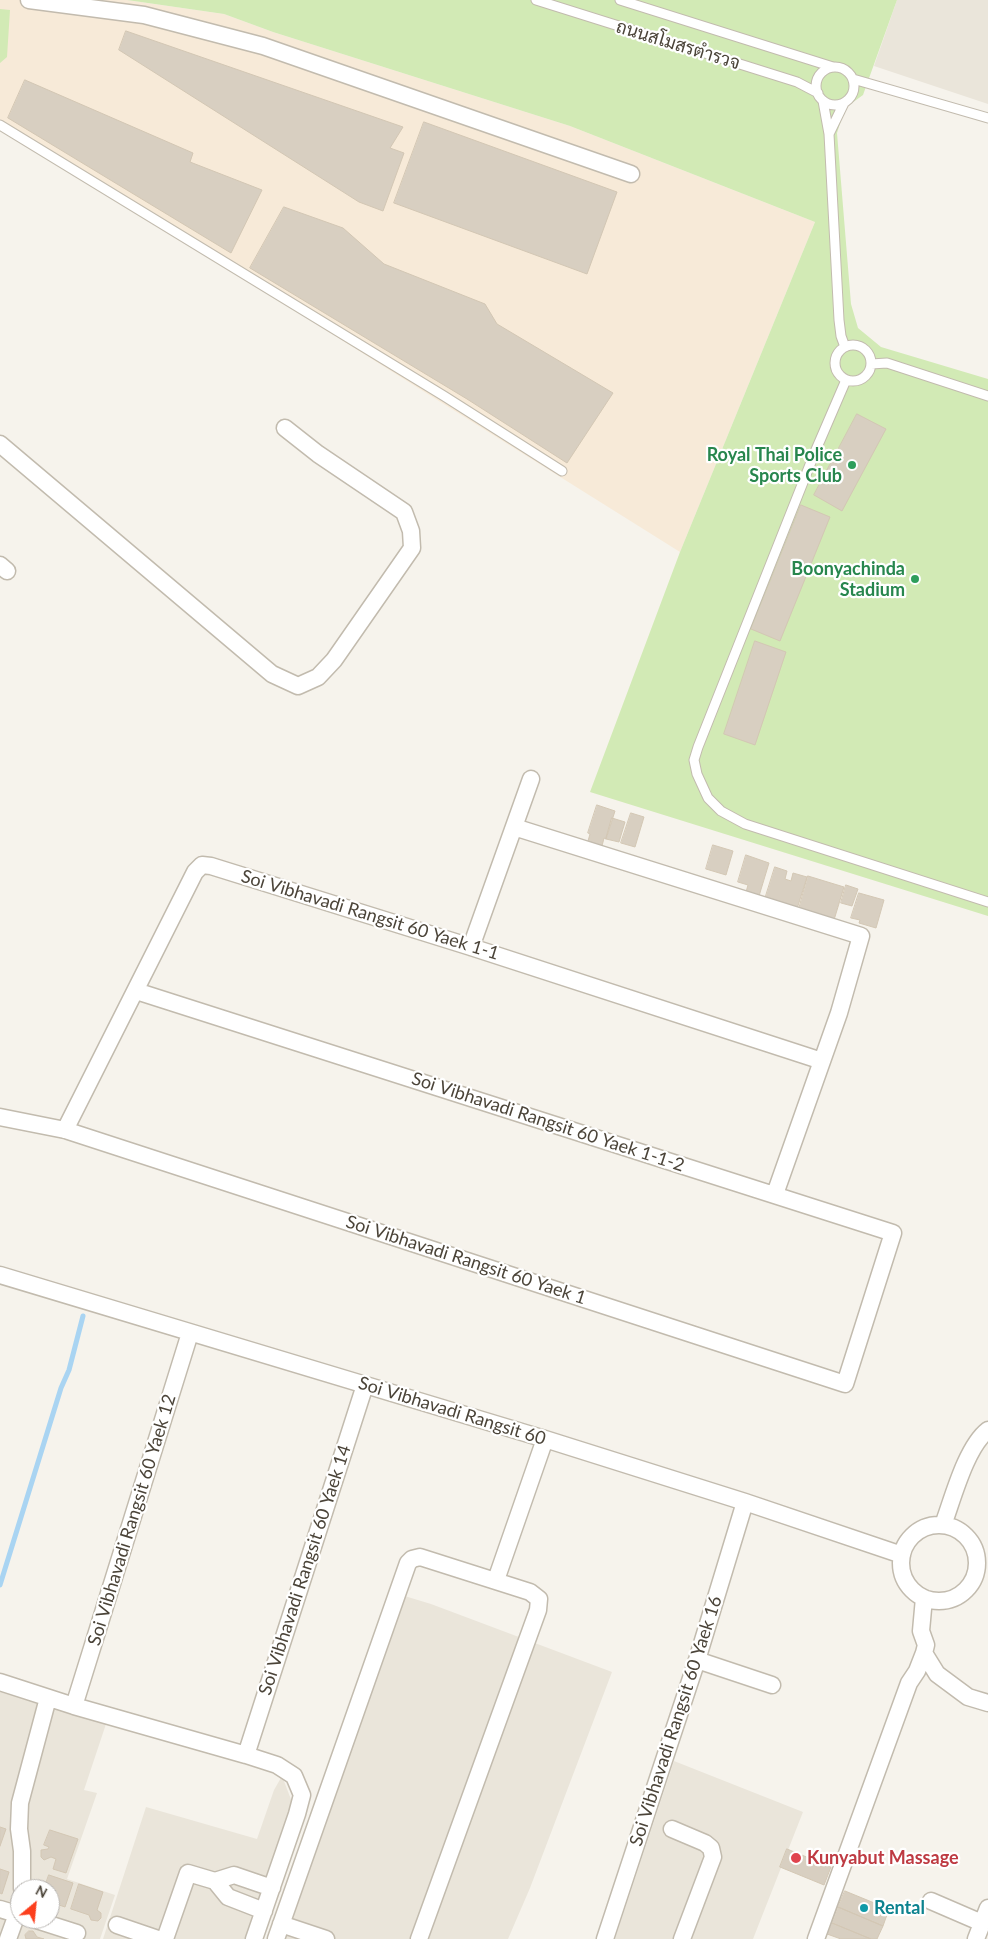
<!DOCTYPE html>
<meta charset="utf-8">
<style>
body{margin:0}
#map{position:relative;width:988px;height:1939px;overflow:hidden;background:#f6f3ec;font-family:Lato,sans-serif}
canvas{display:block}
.north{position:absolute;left:10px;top:1879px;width:50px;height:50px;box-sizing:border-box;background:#fff;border:1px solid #b7b4b0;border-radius:50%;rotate:28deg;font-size:14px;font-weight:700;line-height:20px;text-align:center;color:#4b4439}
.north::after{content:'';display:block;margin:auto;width:18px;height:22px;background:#fc3f1d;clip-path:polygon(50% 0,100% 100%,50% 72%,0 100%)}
</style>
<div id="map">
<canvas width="988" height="1939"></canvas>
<div class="north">N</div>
</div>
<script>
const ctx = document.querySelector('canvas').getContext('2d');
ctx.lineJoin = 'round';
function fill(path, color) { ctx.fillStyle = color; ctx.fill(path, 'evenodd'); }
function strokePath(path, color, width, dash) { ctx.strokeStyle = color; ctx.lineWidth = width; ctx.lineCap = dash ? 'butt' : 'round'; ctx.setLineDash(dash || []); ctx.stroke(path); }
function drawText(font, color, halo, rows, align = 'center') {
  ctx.font = font + ' Lato,Sarabun,sans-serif'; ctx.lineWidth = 4.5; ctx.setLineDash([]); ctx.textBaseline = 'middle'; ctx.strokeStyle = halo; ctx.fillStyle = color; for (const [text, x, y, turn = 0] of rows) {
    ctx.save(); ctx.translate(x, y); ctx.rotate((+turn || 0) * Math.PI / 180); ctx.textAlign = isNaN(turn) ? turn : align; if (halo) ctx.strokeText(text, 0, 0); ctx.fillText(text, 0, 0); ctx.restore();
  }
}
fill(new Path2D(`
 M897,0h91v104l-114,-38z
 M398,1594l33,10 181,68 -82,216 -22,51h-233z
 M0,1689l106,35 -22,66 13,3 -30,86 48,16 -15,44h-100zM20,1889h30v30h-30z
 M674,1761l129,51 -50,127h-138z
 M282,1776l10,26 -3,29 -39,108h-147l43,-132 111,32 17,-49z`), '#eae5da');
fill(new Path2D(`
 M0,0h127l97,14 49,18 297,94 245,96 -135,330 -680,-426z`), '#f7ead8');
fill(new Path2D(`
 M127,0h770l-34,95 -18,13 -8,25 14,171 7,24 23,19 107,32v537l-398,-124 90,-240 135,-330 -245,-96 -297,-94 -49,-18z
 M0,9l10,1 -3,47 -7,6z`), '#d2eab5');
strokePath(new Path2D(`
 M0,1585l61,-197 8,-18 14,-54`), '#a9d4f2', 5);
const building = new Path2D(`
 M126,31l277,96 -13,21 14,5 -21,58 -24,-9 -240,-152z
 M25,80l168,73 -3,9 72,28 -31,63 -223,-135z
 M424,122l193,70 -30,82 -193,-71z
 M284,207l59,21 41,36 101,40 12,20 116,69 -46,70 -100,-64 -217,-131z
 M857,414l29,15 -44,82 -28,-16z
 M801,505l29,12 -50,124 -29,-12z
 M755,641l31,11 -31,93 -31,-11z
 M597,805l18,6 -9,28 -2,-1 -2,8 -14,-5 2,-7 -2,-1z
 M631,813l13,4 -9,30 -14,-4z
 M612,818l13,4 -6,20 -13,-3z
 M713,845l20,6 -7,24 -20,-6z
 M746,855l23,8 -10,33 -13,-4 2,-7 -10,-3z
 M775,867l12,4 -2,8 6,2 2,-8 14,4 -10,32 -32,-10z
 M808,876l36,11 -10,33 -35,-11z
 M846,885l12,4 -6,17 -11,-3z
 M859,893l25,7 -8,28 -17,-5 1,-3 -9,-2z
 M0,1827l6,2 -6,17z
 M50,1830l28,9 -12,34 -13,-4 3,-10 -5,-2 -7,3 -3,-3v-7l7,-1 1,-2 -5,-2z
 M787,1849l44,18 -7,18 -44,-18z
 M0,1869l9,3 -7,22 -2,-1z
 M49,1875l24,8 -8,24 -15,-5v-13h-6z
 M79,1884l24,8 -6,18 4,3v5l-3,3 -7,-1 -2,-5 -18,-6z
 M845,1891l44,18 -6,17 -45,-19z
 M838,1907l45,19 -6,13h-6l-39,-16z
 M832,1923l39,16h-30l-14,-5z
 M29,1931h4l4,6 7,2h-18l-1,-4z`);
fill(building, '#d8cfc1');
strokePath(building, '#d3c7b4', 1);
const lane = new Path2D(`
 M536,0l261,82 21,11
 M620,0l213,67
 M816 86a19 19 0 1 1 38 0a19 19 0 1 1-38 0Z
 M853,79l135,39
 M823,101l6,33 10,186 2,16 4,11
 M0,125l444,271 118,75
 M829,134l15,-31
 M835 363a18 18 0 1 1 36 0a18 18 0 1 1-36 0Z
 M871,364l16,-1 101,33
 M846,380l-31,72 -117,295 -4,13 3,14 11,24 13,13 24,13 243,78`);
const street = new Path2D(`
 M29,0l115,15 119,31 368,128
 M0,444l272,230 26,12 20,-9 16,-17 78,-112 -1,-17 -7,-19 -86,-58 -33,-26
 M0,565l7,6
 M514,827l347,109 -22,77 -64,181
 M471,947l60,-168
 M0,1117l65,13 780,254 48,-151 -757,-242
 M65,1130l130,-258 7,-7 9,1 260,81 351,114
 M0,1275l545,164 200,63 157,53
 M943,1525c10,-27 23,-78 45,-95
 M901 1563a38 38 0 1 1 76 0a38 38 0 1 1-76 0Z
 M496,1580l49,-141
 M924,1653l13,21 31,23 20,6
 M697,1660l75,25
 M0,1682l74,24 172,49 31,10 17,11 8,19 -5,19 -43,125
 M74,1706l116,-373
 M246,1755l119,-370
 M672,1829l33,14 6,5 2,9 -31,82
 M22,1889v-38l-3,-22 1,-26 28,-105
 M931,1901l51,22
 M0,1909l20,6
 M264,1911l-36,-14 -13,-16 19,-6 38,13
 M33,1919l44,14
 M281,1924l45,15
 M117,1925l41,14
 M8,1939l9,-25 3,-13
 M165,1939l23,-66 27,8
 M276,1939l132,-376 4,-4 8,-2 110,35 9,7 -1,11 -119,329
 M605,1939l92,-279 48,-158
 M816,1939l93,-256 8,-12 7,-18 2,-8 -5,-14 3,-33
 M976,1939l12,-31`);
strokePath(lane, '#c2bbae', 11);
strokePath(street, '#c2bbae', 19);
strokePath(lane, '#fff', 9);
strokePath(street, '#fff', 16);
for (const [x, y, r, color] of [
 [852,465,5,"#2e9e5b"],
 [915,579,5,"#2e9e5b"],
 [796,1858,6,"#e0444e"],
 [864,1908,5,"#0f9aa8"]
]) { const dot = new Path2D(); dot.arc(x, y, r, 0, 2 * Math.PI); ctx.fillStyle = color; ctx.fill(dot); strokePath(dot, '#fff', 2); }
drawText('18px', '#4b4439', '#fff', [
 ["ถนนสโมสรตำรวจ",678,45,17],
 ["Soi Vibhavadi Rangsit 60 Yaek 1-1",370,915,17],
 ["Soi Vibhavadi Rangsit 60 Yaek 1-1-2",548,1122,18],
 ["Soi Vibhavadi Rangsit 60 Yaek 1",466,1260,18],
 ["Soi Vibhavadi Rangsit 60",452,1411,17],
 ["Soi Vibhavadi Rangsit 60 Yaek 12",132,1520,-73],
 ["Soi Vibhavadi Rangsit 60 Yaek 14",305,1570,-72],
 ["Soi Vibhavadi Rangsit 60 Yaek 16",676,1721,-72]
]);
drawText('bold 18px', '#27864d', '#fff', [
 ["Royal Thai Police",842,455],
 ["Sports Club",842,476],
 ["Boonyachinda",905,569],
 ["Stadium",905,590]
], 'right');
drawText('bold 18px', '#be3a42', '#fff', [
 ["Kunyabut Massage",807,1858]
], 'left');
drawText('bold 18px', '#0d838f', '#fff', [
 ["Rental",874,1908]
], 'left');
</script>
